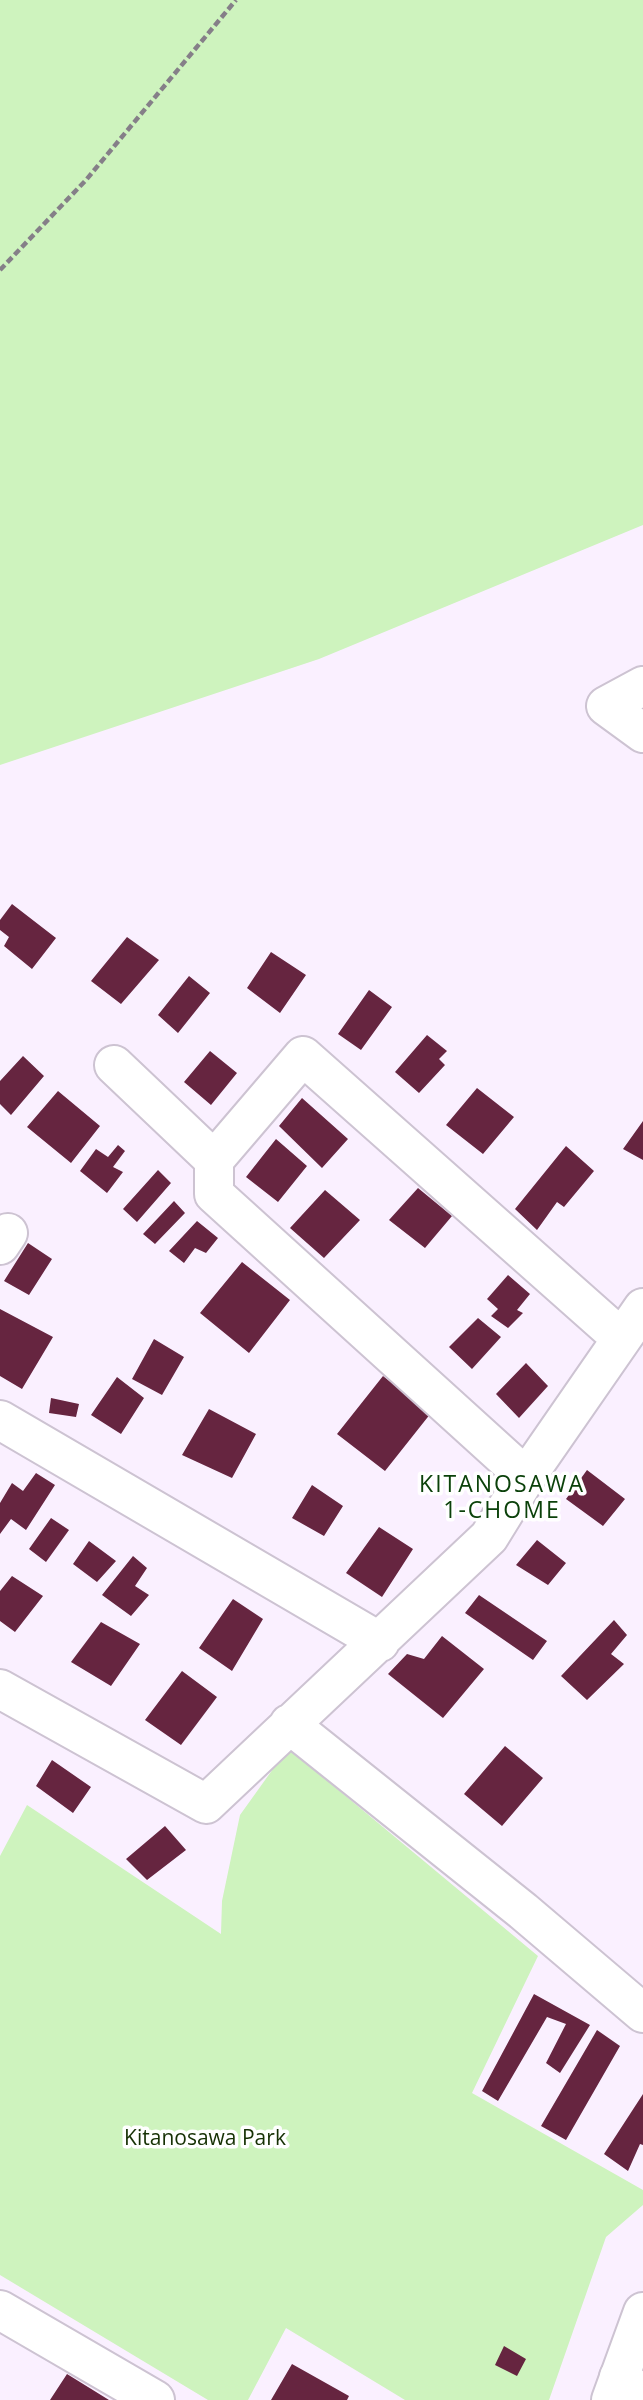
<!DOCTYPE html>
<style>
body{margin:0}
canvas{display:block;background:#faf0ff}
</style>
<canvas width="643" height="2400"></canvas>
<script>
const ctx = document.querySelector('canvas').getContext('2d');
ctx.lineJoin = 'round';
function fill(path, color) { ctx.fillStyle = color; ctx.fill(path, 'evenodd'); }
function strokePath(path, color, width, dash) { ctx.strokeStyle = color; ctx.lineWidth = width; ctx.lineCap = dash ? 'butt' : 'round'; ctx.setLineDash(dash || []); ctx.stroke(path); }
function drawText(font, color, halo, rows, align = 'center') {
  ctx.font = font + ' "Open Sans",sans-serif'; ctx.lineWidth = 7; ctx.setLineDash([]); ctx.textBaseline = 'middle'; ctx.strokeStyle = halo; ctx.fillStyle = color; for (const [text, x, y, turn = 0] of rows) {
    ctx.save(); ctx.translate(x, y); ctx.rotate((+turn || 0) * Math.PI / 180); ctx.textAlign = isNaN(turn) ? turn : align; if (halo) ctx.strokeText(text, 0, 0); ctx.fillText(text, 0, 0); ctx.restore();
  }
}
fill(new Path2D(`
 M0,0h643v525l-324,134 -319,106z
 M288,1748l250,208 -66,137 171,97v15l-37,32 -57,163h-144l-119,-72 -38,72h-40l-208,-125v-419l27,-51 194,129 1,-33 18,-86z`), '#cef3be');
fill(new Path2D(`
 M12,904l44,34 -24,31 -28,-23 5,-9 -9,-7v-10z
 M127,937l32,23 -38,44 -30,-23z
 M271,952l35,23 -26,38 -33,-25z
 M189,976l21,17 -32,40 -20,-18z
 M369,990l23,17 -31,43 -23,-16z
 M427,1035l20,16 -8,8 6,6 -26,28 -24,-21z
 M210,1051l27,22 -26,32 -27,-23z
 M23,1056l21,20 -33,39 -11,-11v-23z
 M477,1088l37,29 -31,37 -37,-29z
 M58,1091l42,35 -29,37 -44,-36z
 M302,1098l46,41 -26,29 -43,-42z
 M643,1121v39l-20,-11z
 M276,1139l31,27 -29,36 -32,-25z
 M118,1145l7,6 -12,16 10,5 -16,21 -27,-22 16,-22 12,8z
 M566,1146l28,25 -30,36 -7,-5 -20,28 -22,-21z
 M158,1170l13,13 -34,39 -14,-13z
 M418,1188l34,28 -27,32 -36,-28z
 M325,1190l35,30 -36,38 -34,-30z
 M174,1201l11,12 -30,31 -12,-10z
 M197,1221l21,17 -12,15 -11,-5 -11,15 -15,-12z
 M28,1243l24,16 -23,36 -25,-14z
 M242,1262l48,38 -41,53 -49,-40z
 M508,1275l22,19 -13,16 6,3 -15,15 -17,-12 7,-7 -11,-10z
 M0,1309l53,28 -31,52 -22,-13z
 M478,1318l23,19 -29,32 -23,-22z
 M154,1339l30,18 -22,38 -30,-16z
 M526,1363l22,23 -29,32 -23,-24z
 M383,1376l48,37 -46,58 -48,-37z
 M117,1377l27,21 -23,36 -30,-19z
 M51,1398l28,6 -3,13 -27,-4z
 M209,1409l47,25 -24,44 -50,-23z
 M587,1470l38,29 -22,27 -37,-27z
 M36,1473l19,12 -29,45 -15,-11 -11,15v-31l12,-20 11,8z
 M312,1485l31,21 -19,30 -32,-18z
 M51,1518l18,12 -23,32 -17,-13z
 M379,1527l34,22 -31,48 -36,-24z
 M537,1540l29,23 -18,22 -32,-20z
 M89,1541l27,20 -19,21 -24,-18z
 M133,1556l14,12 -12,18 14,9 -18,21 -29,-21z
 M12,1576l31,20 -28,36 -15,-11v-30z
 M479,1595l68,46 -14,19 -68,-47z
 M233,1599l30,20 -31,52 -33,-23z
 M614,1620l13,15 -16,19 13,10 -37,36 -26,-24z
 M101,1622l39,22 -29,42 -40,-24z
 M442,1636l42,33 -41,49 -55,-44 19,-20 17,5z
 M182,1671l35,26 -36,48 -36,-25z
 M505,1746l38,32 -41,48 -38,-32z
 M52,1760l39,27 -18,26 -37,-27z
 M165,1826l21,24 -39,30 -21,-21z
 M534,1994l56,31 -30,48 -14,-10 20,-39 -19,-7 -49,84 -16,-10z
 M597,2030l23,16 -54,94 -25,-14z
 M643,2094v51l-3,-1 -12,27 -24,-17z
 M504,2346l22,13 -9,17 -22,-11z
 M292,2364l57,32 -2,4h-76z
 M67,2374l42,26h-59z`), '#662540');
const minor = new Path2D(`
 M643,686l-37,20 37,27
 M114,1065l100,95
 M0,1245l8,-12
 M0,1420l380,222
 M526,1477l-312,-283v-34l89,-104 318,282
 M0,1689l206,115 283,-267 37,-60 117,-169
 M289,1724l234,187 120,102
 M0,2310l155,90
 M619,2377l24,18`);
const tertiary = new Path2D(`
 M611,2400l32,-88`);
strokePath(minor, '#cdc3d2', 42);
strokePath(tertiary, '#cdc3d2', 42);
strokePath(new Path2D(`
 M0,270l86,-90 150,-180`), '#857f88', 4.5, [7, 3.5]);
strokePath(minor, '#fff', 38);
strokePath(tertiary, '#fff', 38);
drawText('21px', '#163104', '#fff', [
 ["Kitanosawa Park",205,2139]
]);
ctx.letterSpacing = '2px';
drawText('23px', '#0b410a', '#fff', [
 ["KITANOSAWA",502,1485],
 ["1-CHOME",502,1511]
]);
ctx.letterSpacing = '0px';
</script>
